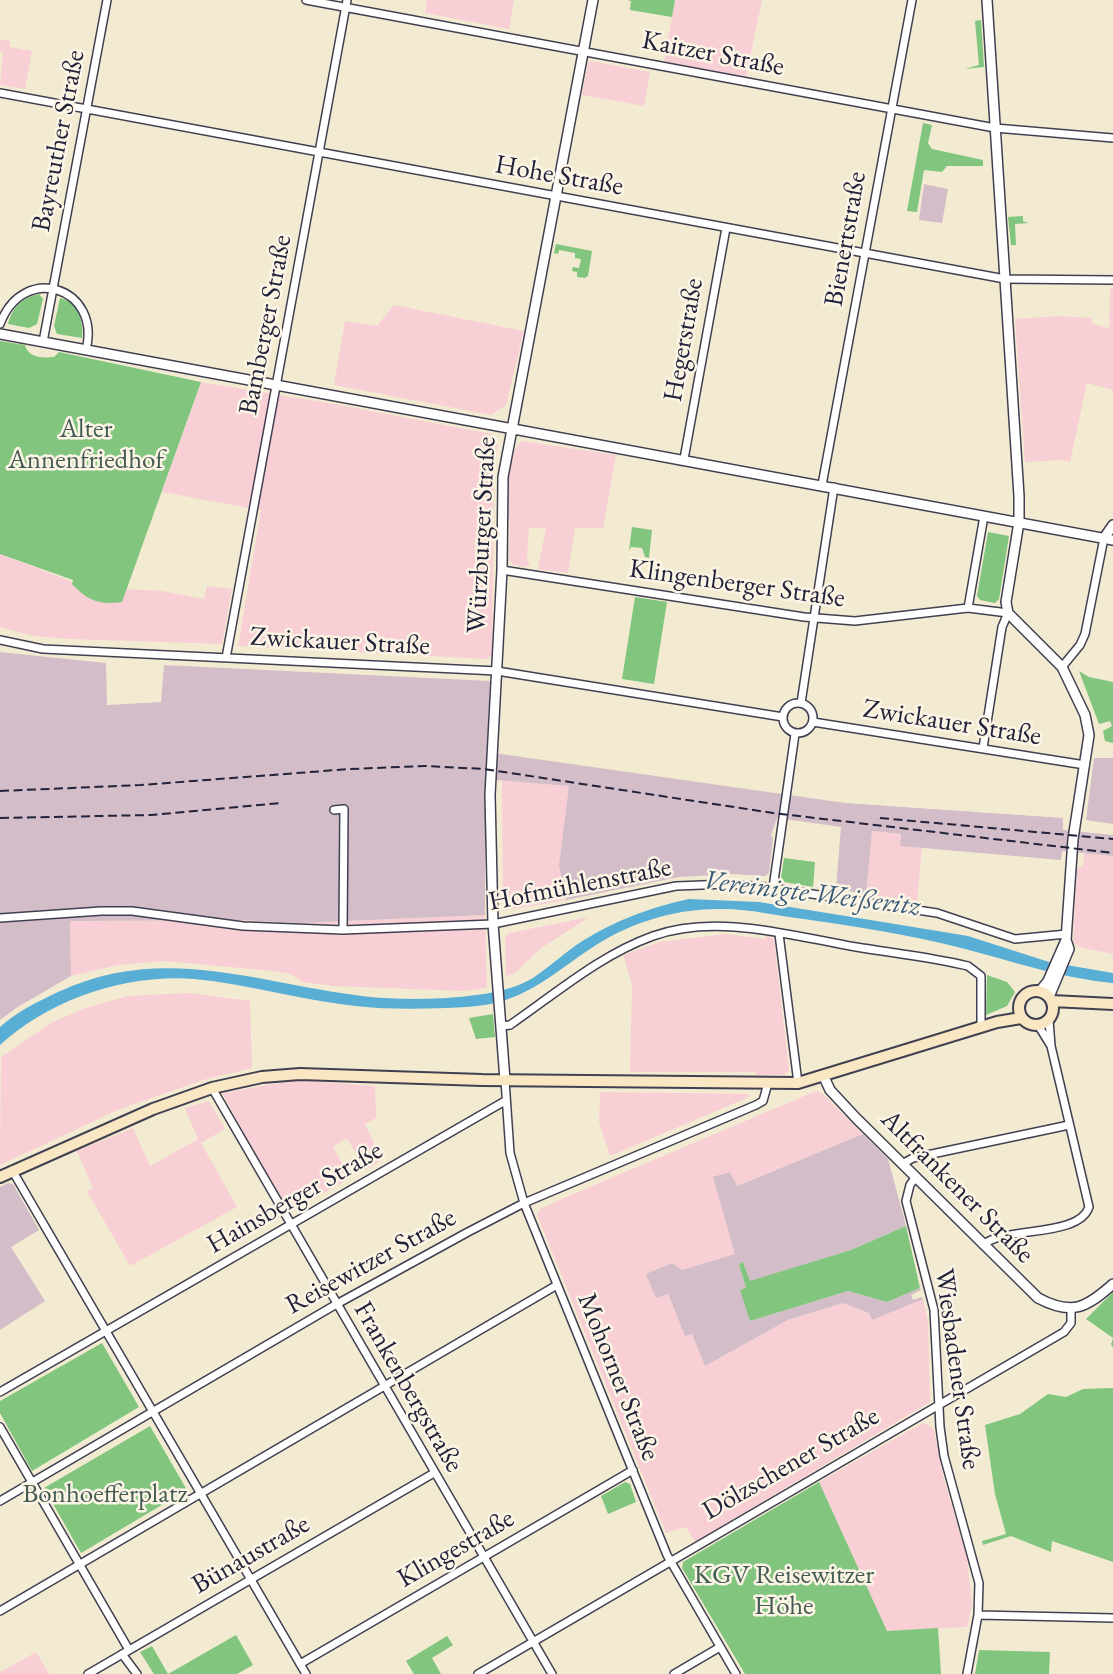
<!DOCTYPE html>
<meta charset="utf-8">
<style>
body{margin:0}
canvas{display:block;background:#f3ebd1}
</style>
<canvas width="1113" height="1674"></canvas>
<script>
const ctx = document.querySelector('canvas').getContext('2d');
ctx.lineJoin = 'round';
function fill(path, color) { ctx.fillStyle = color; ctx.fill(path, 'evenodd'); }
function strokePath(path, color, width, dash) { ctx.strokeStyle = color; ctx.lineWidth = width; ctx.lineCap = dash ? 'butt' : 'round'; ctx.setLineDash(dash || []); ctx.stroke(path); }
function drawText(font, color, halo, rows, align = 'center') {
  ctx.font = font + ' "EB Garamond",serif'; ctx.lineWidth = 5; ctx.setLineDash([]); ctx.textBaseline = 'middle'; ctx.strokeStyle = halo; ctx.fillStyle = color; for (const [text, x, y, turn = 0] of rows) {
    ctx.save(); ctx.translate(x, y); ctx.rotate((+turn || 0) * Math.PI / 180); ctx.textAlign = isNaN(turn) ? turn : align; if (halo) ctx.strokeText(text, 0, 0); ctx.fillText(text, 0, 0); ctx.restore();
  }
}
fill(new Path2D(`
 M427,0h87l-5,29 -84,-16z
 M675,0h87l-16,77 -82,-14z
 M0,39l10,2v6l22,4 -7,38 -25,-4 3,-33 -3,-1z
 M591,61l59,11 -6,34 -62,-11 6,-32z
 M1110,288h3v102l-26,-7 -17,79 -10,-2 -35,2 -10,-143 44,-3 33,2v6l17,4z
 M394,305l130,26 -18,74 -15,10 -157,-30 11,-64 32,5z
 M201,382l133,22 158,30 6,11 -4,26 -2,184 -5,4 -249,-13 23,-136 -99,-18z
 M521,441l95,14 -13,73h-28l-7,45 -30,-4 8,-41h-17l-2,30 3,6 -5,3 -12,-2 -4,-5 1,-40 -3,-4 2,-43 6,-24z
 M0,554l122,47 5,-12 35,2 42,8 3,-13 25,3 -10,55 -152,-5 -37,-3 -33,-9z
 M502,780l68,6 -11,79 7,35 -63,11z
 M872,831l29,3 -1,12 22,2 -5,54 -51,-8z
 M1084,852l29,4v98l-31,-6 -9,-5 4,-76h6z
 M485,915l2,73 -23,3 -131,-5 -31,-4 -11,-8 -18,-3 -109,-10 -46,4 -47,11 -1,-55 172,-1 56,3z
 M589,917l-49,32 -26,25 -8,2 -1,-39 4,-4z
 M726,934l40,5v-4l8,4 15,132 -5,4h-28l-1,-3h-125l2,-88 -9,-29 37,-13z
 M190,993l60,8 2,67 -49,12 -83,29 -120,56 1,-108 50,-34 34,-15 43,-12z
 M296,1080l79,6 1,32 -11,6 17,36 -17,10 -18,-32 -14,9 17,31 -62,36 -66,-121z
 M816,1091l6,2 41,41 -127,52 -23,-9 23,77 -54,16 -10,-7 -26,11 21,19 18,43 7,-2 13,32 83,-46 55,-17 27,10 2,7 51,-21 5,22 2,81 -235,140 -9,-15 -20,6 -129,-318 3,-6 24,-11z
 M600,1092l148,2 1,3 -139,59 -11,-34z
 M209,1101l16,28 -24,14 36,64 -107,59 -43,-75 6,-3 -16,-37 56,-23 17,38 48,-27 -13,-31z
 M923,1423l10,5 2,7 8,41 24,82 5,47 -5,22 -80,4 -68,-149z
 M36,1652l13,22h-49v-2z`), '#f7cfd5');
fill(new Path2D(`
 M924,184l24,5 -6,34 -23,-3z
 M0,652l106,11 1,42 54,-3 3,-37 326,16 -3,71 358,51 218,15v12l50,5v21l-51,-5 -1,9 -161,-14 1,-12 -29,-3 -6,63 -30,-5 5,-62 -64,-9 -6,17 2,3 -4,35 -4,3 -33,-2 -53,3 -113,23 -7,-35 10,-79 -84,-7v136l-187,8 -56,-3 -172,1 1,55 -55,32 -16,12z
 M1094,758h19v66l-27,-4z
 M863,1134l25,25 18,67 -55,24 -102,32 -5,-19 -5,1 7,24 -5,2 9,31 98,-30 39,11 33,-14 1,2 -10,5 2,5 9,-3 1,2 -51,21 -3,-7 -26,-10 -55,17 -83,46 -13,-32 -7,2 -17,-42 -12,4 -10,-24 26,-11 10,7 53,-16 -22,-77 17,-5 7,14z
 M8,1183l5,1 26,46 -28,17 34,54 -45,29v-143z`), '#d2bdc8');
fill(new Path2D(`
 M627,0h48l-3,17 -42,-7 1,-9z
 M981,20l3,47 -19,2 14,-4 -4,-44z
 M923,123l9,2 -4,18 4,6 51,11v6h-36l-5,6 -18,-2 -7,42 -10,-1z
 M1023,216v5l6,2 -14,1 1,21h-5l-3,-28z
 M556,244l36,7 -4,25 -3,2 -8,-1v-5l-5,-1 1,-4 6,1 2,-9 -6,-1v-5l-16,-3 -1,4 -4,-1z
 M39,294l4,5 -6,25 -8,4 -21,-4c5,-18 14,-26 31,-30z
 M60,298c18,3 24,24 22,40l-25,-4 -3,-8z
 M0,341l25,4c3,13 18,13 29,12l5,-5 142,30 -79,220c-23,3 -34,-1 -50,-18l1,-4 -73,-26z
 M632,527l20,3 -3,28 -4,-1 -3,-9 -11,-1 -2,4z
 M988,532l21,4 -10,63 -4,4 -15,-3 -3,-4z
 M635,597l32,5 -13,82 -32,-5z
 M1079,671l10,6 24,5v61l-8,-2 -2,-10 9,-5 -2,-5 -11,3z
 M784,858l31,4 -2,25 -29,-5 -3,-4z
 M987,975l20,7 8,10 -8,14 -21,9z
 M493,1014l2,23 -19,2 -7,-21z
 M906,1226l14,62 -33,14 -39,-11 -98,30 -10,-31 6,-2 -7,-24 4,-2 7,19 101,-31z
 M1113,1292v56l-2,-4 2,-6 -27,-19z
 M102,1343l37,64 -107,64 -32,-58v-12z
 M1113,1388v174l-61,-21 -1,11 -40,-16 -28,9 -1,-4 24,-7 -11,-40 -10,-69 35,-11 28,-20 18,3 17,-8z
 M150,1426l37,64 -106,63 -37,-65z
 M625,1482l5,2 6,18 -28,12 -7,-18z
 M819,1482l68,149 51,-3 3,46h-196l-63,-106 1,-6z
 M236,1635l17,30 -16,9h-83l-14,-22 12,-6 16,28z
 M447,1636l6,9 -21,13 9,16h-27l-8,-13z
 M979,1650l71,2 -1,22h-74z`), '#81c57f');
fill(new Path2D(`
 M689,899l70,3 130,21 79,13 81,26 64,11v10c-52,-5 -98,-21 -148,-34 -53,-14 -107,-22 -161,-30 -27,-3 -53,-10 -81,-10 -40,-1 -82,10 -117,30 -50,29 -76,65 -140,68 -36,2 -74,3 -111,-1 -54,-6 -107,-22 -161,-27 -69,-5 -143,20 -194,66v-18c18,-16 37,-25 58,-35 102,-48 193,-11 297,3 33,5 80,5 113,1 21,-2 47,-7 65,-18 18,-12 33,-27 51,-38 33,-20 67,-33 105,-41z`), '#59aed5');
const minor = new Path2D(`
 M306,0l689,128 118,10
 M0,93l1005,186 108,1
 M0,324c23,-62 102,-37 86,26
 M43,342l64,-342
 M684,459l42,-231
 M822,485l90,-485
 M502,570l302,47 51,4 113,-13 40,5 -6,14 -19,121
 M968,608l16,-92
 M0,640l43,9 454,22 286,46
 M226,658l121,-658
 M1062,667l18,-22 5,-11 19,-96
 M783 718a15 15 0 1 1 30 0a15 15 0 1 1-30 0Z
 M801,703l33,-216
 M813,722l272,43
 M334,810l10,-1 -1,121
 M773,888l22,-154
 M0,918l101,-7h31l111,15 100,4 150,-6 183,-38 52,-2 38,3 171,26 78,26 52,-5
 M779,934l19,149
 M1038,1025l13,21
 M502,1026l8,-1c45,-31 90,-70 143,-89 63,-23 139,0 203,11 37,6 75,10 112,19l13,10v51
 M505,1080l5,73 14,50 143,352 69,119
 M212,1088l340,586
 M902,1164l11,-6 156,-33
 M12,1170l294,504
 M915,1178l-5,7 -4,16 28,109 6,117 4,29 35,127 -1,32 -11,59
 M983,1245c21,-19 96,-7 106,-38l-38,-161 -2,-26
 M0,1392l505,-291
 M0,1427l129,223
 M0,1501l335,-196 133,-73 56,-29 232,-98 7,-4 5,-18
 M0,1611l557,-326
 M978,1615l135,3
 M122,1654l15,20
 M300,1664l333,-194
 M88,1674l346,-201
 M478,1674l586,-342 7,-9v-13
 M674,1674l46,-27`);
const tertiary = new Path2D(`
 M987,0l32,496v26l-13,80 2,11 54,54 23,48 4,20 -16,104 -7,101 -18,41 -8,10
 M0,334l1113,206
 M1104,538l9,-13
 M1049,997l20,-48 -3,-9
 M824,1077l6,13 26,28 182,180c34,18 48,10 75,-14
 M505,1080l-12,-156 -3,-129 12,-225 1,-93 90,-477`);
const secondary = new Path2D(`
 M1019 1008a17 17 0 1 1 34 0a17 17 0 1 1-34 0Z
 M1052,1001l61,3
 M0,1177l153,-68 59,-21 50,-11 38,-3 182,6 316,3 199,-61 24,-4`);
strokePath(minor, '#414052', 10);
strokePath(tertiary, '#414052', 12);
strokePath(secondary, '#414052', 14);
strokePath(minor, '#fff', 7);
strokePath(tertiary, '#fff', 9);
strokePath(secondary, '#f9e7c3', 10);
strokePath(new Path2D(`
 M0,791l141,-6 209,-16 75,-3 59,3 289,44 340,40
 M0,818l151,-3 130,-12
 M880,818l233,21`), '#22223b', 2, [9, 4.5]);
drawText('27px', '#22223b', '#fcf5e5', [
 ["Kaitzer Straße",713,54,11],
 ["Bayreuther Straße",59,141,-79],
 ["Hohe Straße",559,176,10],
 ["Bienertstraße",846,239,-80],
 ["Bamberger Straße",266,325,-79],
 ["Hegerstraße",684,340,-80],
 ["Würzburger Straße",482,535,-87],
 ["Klingenberger Straße",737,584,8],
 ["Zwickauer Straße",340,642,3],
 ["Zwickauer Straße",952,723,9],
 ["Hofmühlenstraße",580,885,-11],
 ["Altfrankener Straße",957,1187,45],
 ["Hainsberger Straße",295,1198,-30],
 ["Reisewitzer Straße",371,1262,-29],
 ["Wiesbadener Straße",957,1369,82],
 ["Mohorner Straße",618,1377,68],
 ["Frankenbergstraße",408,1387,60],
 ["Dölzschener Straße",791,1464,-30],
 ["Klingestraße",456,1549,-30],
 ["Bünaustraße",251,1555,-30]
]);
drawText('27px', '#435b53', '#fcf5e5', [
 ["Alter",86,430],
 ["Annenfriedhof",86,461],
 ["Bonhoefferplatz",105,1495],
 ["KGV Reisewitzer",784,1576],
 ["Höhe",784,1607]
]);
drawText('italic 28px', '#385a79', '#fcf5e5', [
 ["Vereinigte Weißeritz",812,894,7]
]);
</script>
